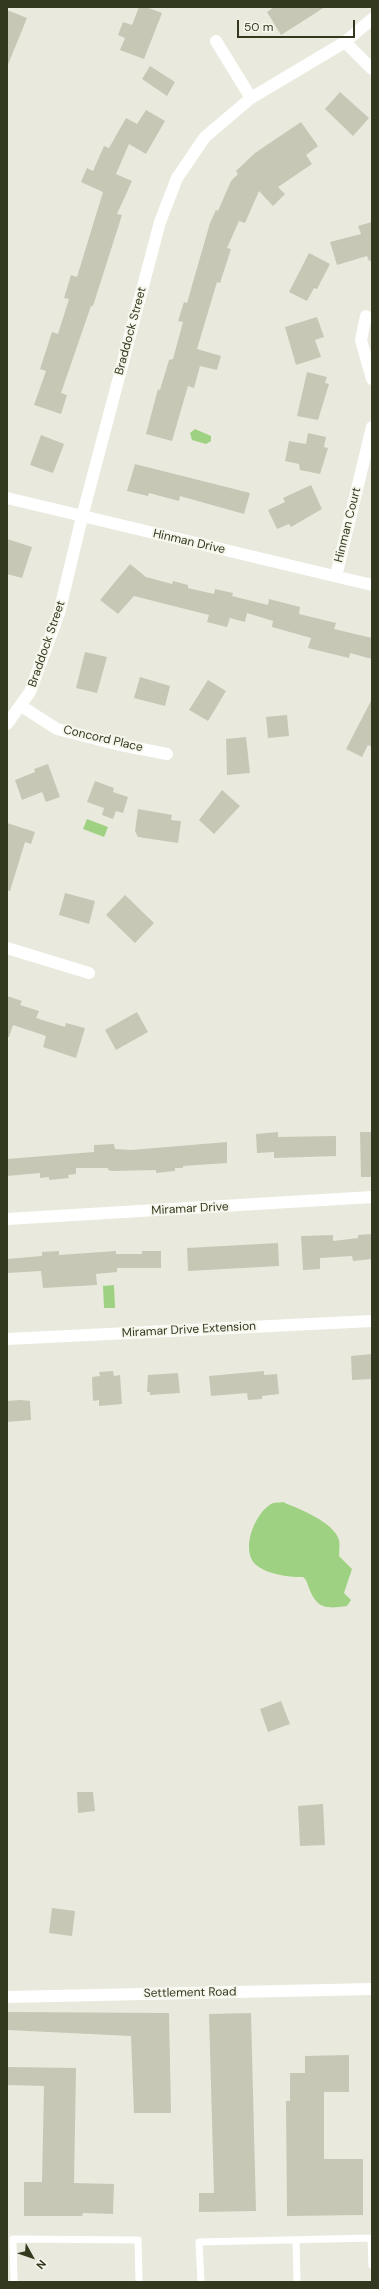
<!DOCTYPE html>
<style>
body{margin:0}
#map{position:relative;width:379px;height:2289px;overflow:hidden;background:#e9eadd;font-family:"DM Sans",sans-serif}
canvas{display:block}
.frame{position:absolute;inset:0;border:8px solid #33391e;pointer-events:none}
.north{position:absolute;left:12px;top:2237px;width:40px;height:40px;-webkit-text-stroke:3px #f6f6ed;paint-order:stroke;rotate:130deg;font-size:11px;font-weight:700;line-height:16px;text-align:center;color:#33391e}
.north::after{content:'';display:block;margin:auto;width:14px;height:18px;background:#33391e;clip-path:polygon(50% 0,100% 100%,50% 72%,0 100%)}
.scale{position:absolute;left:237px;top:20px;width:118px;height:18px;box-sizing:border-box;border:2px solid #33391e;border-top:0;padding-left:5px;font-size:12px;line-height:14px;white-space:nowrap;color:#33391e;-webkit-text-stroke:3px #f6f6ed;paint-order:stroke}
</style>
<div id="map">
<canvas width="379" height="2289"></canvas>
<div class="frame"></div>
<div class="north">N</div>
<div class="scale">50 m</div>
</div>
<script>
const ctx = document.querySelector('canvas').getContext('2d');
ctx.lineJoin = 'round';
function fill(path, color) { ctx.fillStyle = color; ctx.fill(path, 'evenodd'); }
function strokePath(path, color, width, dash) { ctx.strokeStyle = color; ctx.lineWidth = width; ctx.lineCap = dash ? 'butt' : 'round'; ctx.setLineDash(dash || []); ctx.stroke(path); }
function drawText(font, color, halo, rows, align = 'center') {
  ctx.font = font + ' "DM Sans",sans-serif'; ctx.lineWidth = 4; ctx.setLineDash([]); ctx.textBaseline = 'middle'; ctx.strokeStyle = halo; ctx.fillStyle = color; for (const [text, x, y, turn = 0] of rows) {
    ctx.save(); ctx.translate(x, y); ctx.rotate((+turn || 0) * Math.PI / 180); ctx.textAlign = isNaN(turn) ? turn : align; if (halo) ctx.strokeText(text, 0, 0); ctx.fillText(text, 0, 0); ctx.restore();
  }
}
fill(new Path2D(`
 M195,429l16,7v5l-5,3 -14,-4 -2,-7z
 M87,819l21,8 -4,10 -21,-8z
 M114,1285l1,23h-11l-1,-22z
 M283,1502c16,7 51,20 56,38 1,5 0,11 0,16l13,13 -8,24 7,7 -4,6c-21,3 -30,3 -38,-18 -2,-5 -2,-8 -6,-11 -14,1 -44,-4 -51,-17 -9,-17 4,-47 19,-56 3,-2 8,-1 12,-2z`), '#9ed282');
fill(new Path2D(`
 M139,7h7l16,6 -18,46 -24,-9 5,-12 -7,-3 5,-13 9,3z
 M274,7h51l-44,28 -14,-23z
 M7,10l20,8 -20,49z
 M150,66l25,16 -8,14 -25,-17z
 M340,92l29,26 -16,18 -28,-27z
 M146,110l19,11 -19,33 -17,-10 -13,30 16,7 -15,33 5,1 -29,91h-2l-30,87 6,2 -6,19 -27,-9 12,-34 -6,-2 12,-37 6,2 11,-35 -5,-1 7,-23 6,2 26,-85 -22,-10 6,-14 6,3 11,-25 5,2 17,-30 11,6z
 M301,122l17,24 -12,9 6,9 -34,23 7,7 -12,12 -14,-15 -14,32 -6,-2 -12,27 4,1 -11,34 -3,-1 -20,67 24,7 -4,14 -17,-4 -6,22 -6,-2 -16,55 -26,-7 12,-45 2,1 9,-30 4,-1 10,-37 -5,-1 6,-19 3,1 23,-80 6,-13 2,1 13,-30 7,-7 -2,-3 19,-18z
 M372,222v38l-3,1 -2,-5 -30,9 -7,-23 31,-8 -3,-8z
 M309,253l21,11 -13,25 -3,-1 -7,13 -18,-9z
 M317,317l7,20 -9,3 6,17 -25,8 -11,-38z
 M307,372l20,5 -2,6 4,1 -11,36 -21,-4z
 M308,433l18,4 -2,10 4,1 -8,26 -20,-4 -1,-6 -14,-3 4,-20 17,3z
 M41,435l23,9 -11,29 -23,-8z
 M135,464l115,29 -6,21 -64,-18 -1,5 -30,-8 -1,3 -21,-5z
 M311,485l11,24 -31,18 -2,-3 -12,5 -9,-19 17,-8 -2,-4z
 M7,539l25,8 -10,31 -15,-4z
 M130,564l16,13 26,7 1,-3 15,4v3l26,6 1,-5 18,4 -1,3 36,9 1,-6 31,8 -1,7 37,9 -2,6 38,9v21l-22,-6 -1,5 -41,-10 3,-10 -39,-11 1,-6 -26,-8 -2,9 -15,-4 -3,9 -20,-5 2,-7 -75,-19 -16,18 -18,-14z
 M85,652l22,5 -10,36 -21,-5z
 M140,677l30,9 -5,20 -31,-8z
 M208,680l18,11 -18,30 -19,-11z
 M372,699v48l-4,-2 -6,12 -16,-8z
 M287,715l2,21 -21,2 -2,-21z
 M246,737l4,36 -23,2 -1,-36z
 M48,764l12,33 -14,5 -4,-10 -20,8 -7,-20 20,-8 -1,-3z
 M95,781l19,7 -1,4 15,5 -5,16 -7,-2 -3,8 -11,-4 2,-7 -17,-6z
 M222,790l18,16 -26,28 -15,-14z
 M138,809l34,6 -1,5 10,1 -3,22 -40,-6 -3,-6z
 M7,823l28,9 -4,12 -6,-2 -15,49h-3z
 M65,893l30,8 -6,23 -30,-9z
 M125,895l29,28 -19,20 -29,-28z
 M7,996l15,5 -2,4 19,6 -3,7 29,9 1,-4 19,5 -9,30 -33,-11 3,-11 -33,-11 -4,12h-2z
 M137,1012l11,20 -32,18 -11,-20z
 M278,1132v5l58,-1v20l-62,2v-6l-17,1 -1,-19z
 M360,1132h12v45h-11z
 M227,1142v21l-44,3v2h-8v3l-19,2v-3l-44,1 -4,-1v-2h-32v6l-8,1 1,3 -20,2v-3l-9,1v-5l-33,3v-17l87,-7v-7l20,-1 1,5 16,1z
 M372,1234v25l-19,2 -1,-5 -32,2v11l-17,1 -2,-34 32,-1v6l25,-3v-3z
 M278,1243l1,23 -91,5 -1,-23z
 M59,1251v4l57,-4v3h26v-3h19v17h-44v4l-21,2 1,11 -54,3 -2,-17 -34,2v-14l35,-3v-4z
 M372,1354v25l-20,1 -1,-24z
 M113,1371l1,5 6,-1 2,29 -23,2v-6l-6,1 -1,-24 8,-1 -1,-4z
 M264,1371v4l13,-1 2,20 -17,2v3l-14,1 -1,-7 -36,3 -2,-20z
 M178,1373l2,20 -30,2v-3h-3l1,-17z
 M20,1400l10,1 1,19 -24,2v-21z
 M281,1701l9,23 -22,8 -8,-23z
 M77,1792h16l2,19 -17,2z
 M323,1804l2,41 -25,1 -2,-40z
 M52,1908l23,3 -3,25 -23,-3z
 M7,2012l162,1 2,100h-37l-3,-77 -124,-6z
 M251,2013l5,198 -57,1v-19h15l-5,-179z
 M349,2055v37h-25v67h39v56l-76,1 -1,-115h4v-28h15v-17z
 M7,2067l69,1 -2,115 40,1 -1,30 -30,-1 -1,3h-58v-34h18l2,-96 -37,-1z`), '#c6c7b5');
strokePath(new Path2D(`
 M296,2240l1,42
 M14,2282l-1,-43 125,1 1,42
 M201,2282l-2,-40 172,-4 1,27`), '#fff', 7);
strokePath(new Path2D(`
 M216,41l35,57
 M345,42l27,27
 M366,316l-5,24 11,39
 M7,498l365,87
 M336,576l36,-149
 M21,706l36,23 59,15 51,10
 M7,724l23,-32 29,-79 23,-96 78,-295 17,-44 28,-41 46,-39 94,-56 27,-23
 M7,948l82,25
 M7,1219l365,-22
 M7,1339l365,-18
 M7,1997l365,-8`), '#fff', 12);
drawText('12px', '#33391e', '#f6f6ed', [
 ["Braddock Street",131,331,-75],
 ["Hinman Court",348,525,-76],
 ["Hinman Drive",189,542,13],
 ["Braddock Street",47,644,-71],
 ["Concord Place",103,739,13],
 ["Miramar Drive",190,1209,-3],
 ["Miramar Drive Extension",189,1330,-3],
 ["Settlement Road",190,1993,-1]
]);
</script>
